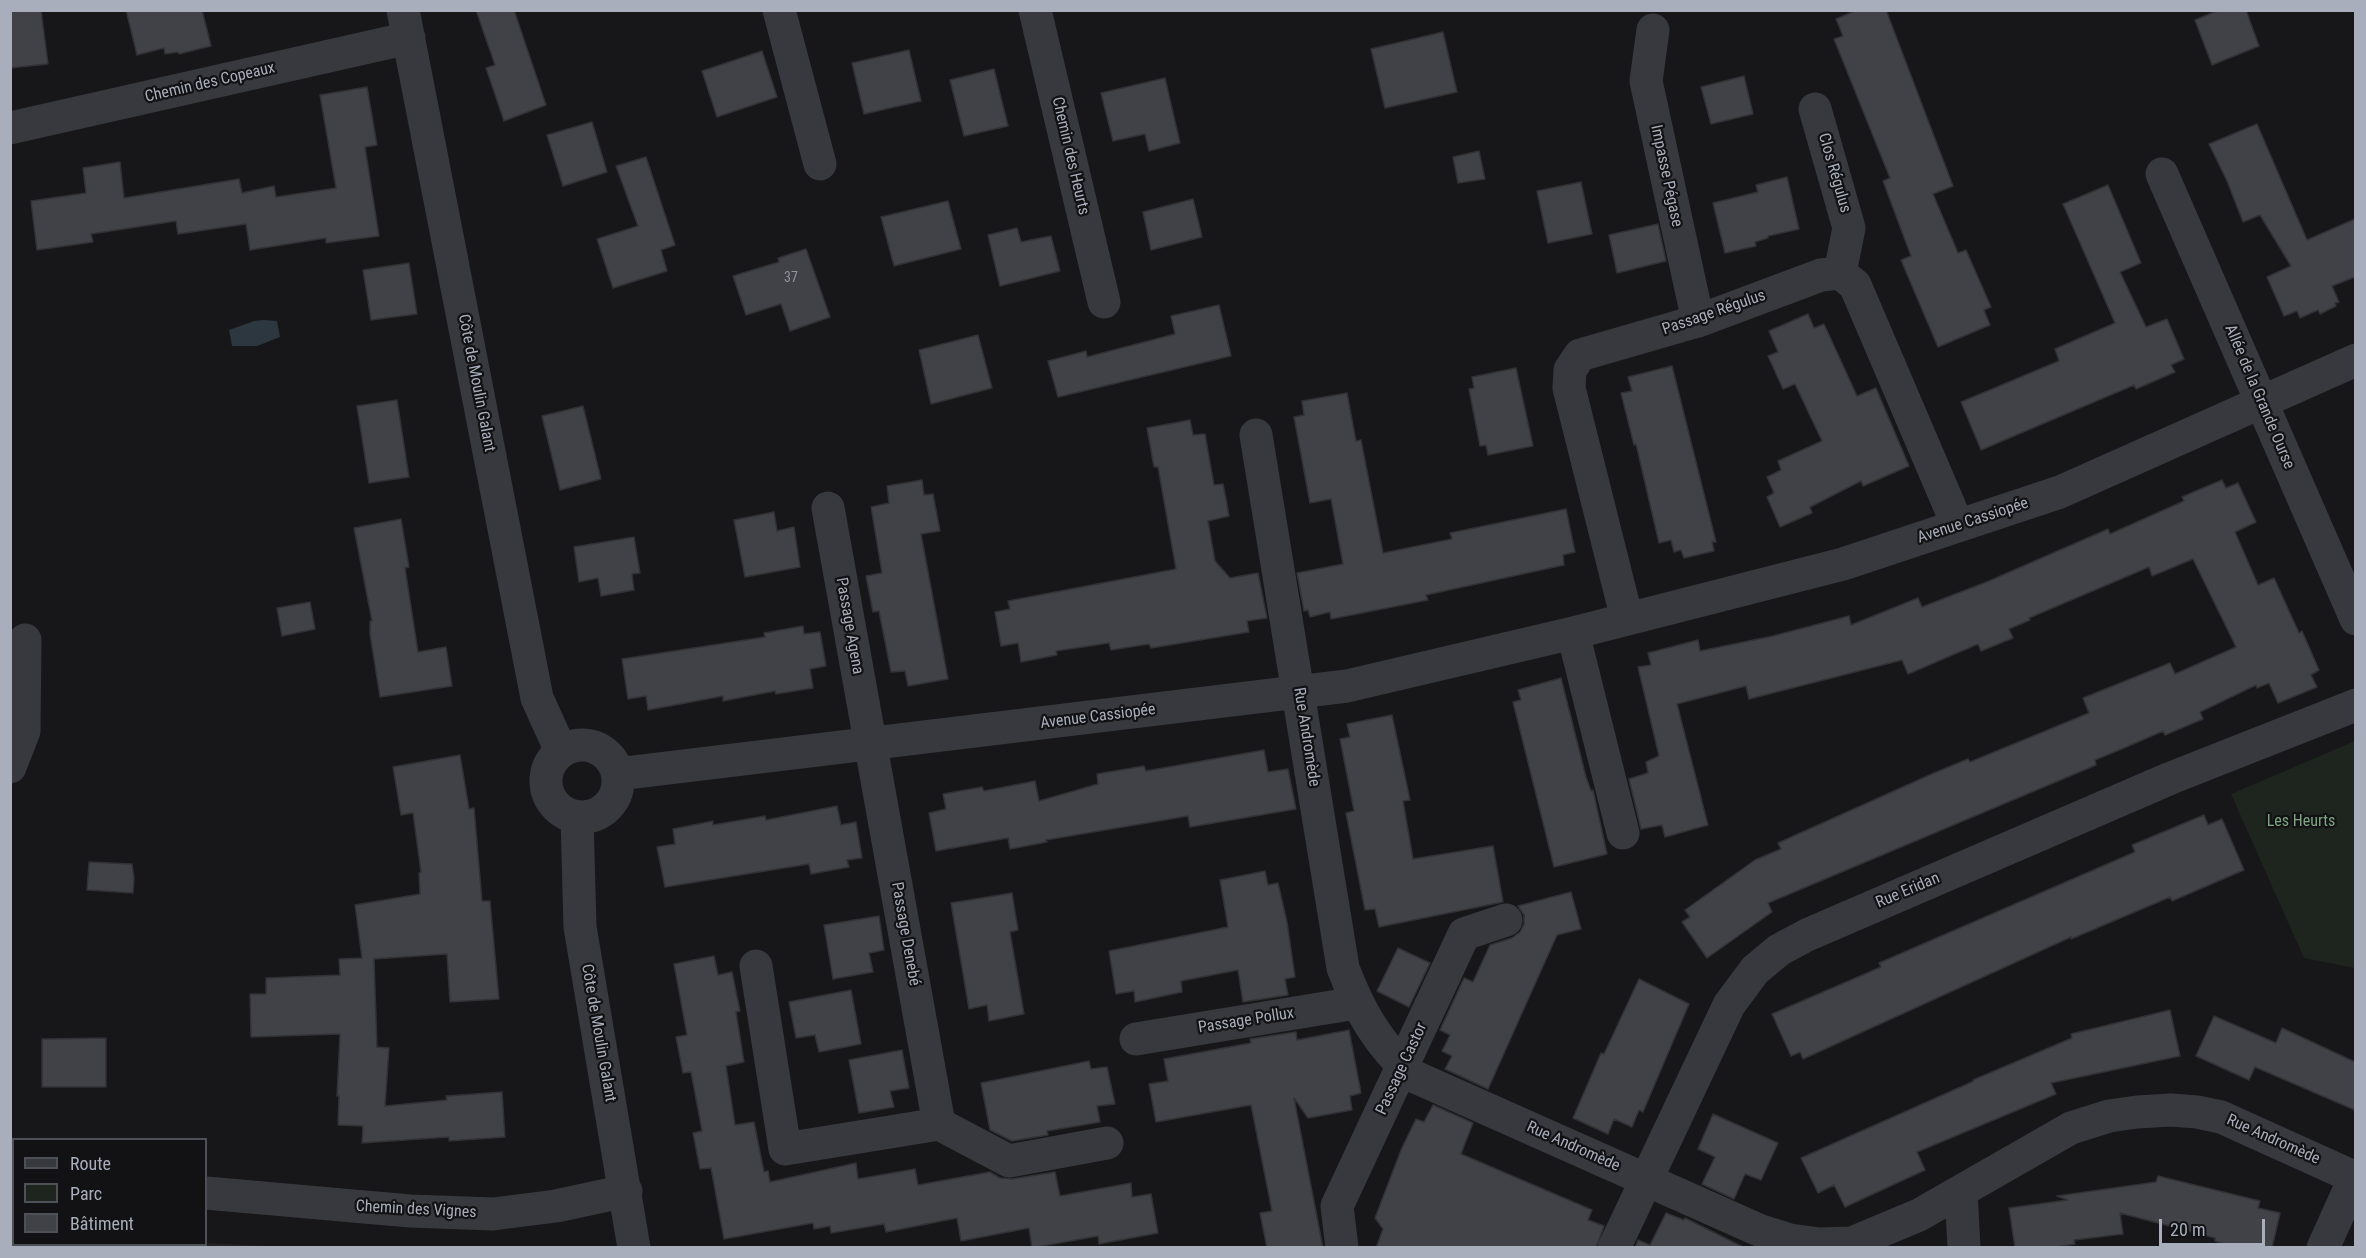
<!DOCTYPE html>
<meta charset="utf-8">
<style>
body{margin:0}
#map{position:relative;width:2366px;height:1258px;overflow:hidden;background:#17171a;font-family:"Roboto Condensed",sans-serif}
canvas{display:block}
.frame{position:absolute;inset:0;border:12px solid #a8aebb;pointer-events:none}
.legend{position:absolute;left:12px;top:1138px;width:195px;height:108px;box-sizing:border-box;background:#121215;border:2px solid #4e5057;margin:0;padding:8px 10px;list-style:none;font-size:18px;color:#a8aebb}
.legend li{display:flex;align-items:center;gap:12px;height:30px}
.legend b{width:30px;border:2px solid #4e5057}
.scale{position:absolute;left:2159px;top:1219px;width:106px;height:27px;box-sizing:border-box;border:3px solid #a8aebb;border-top:0;padding-left:8px;font-size:18px;line-height:21px;white-space:nowrap;color:#a8aebb;-webkit-text-stroke:4px #121215;paint-order:stroke}
</style>
<div id="map">
<canvas width="2366" height="1258"></canvas>
<div class="frame"></div>
<ul class="legend">
<li><b style="height:8px;background:#38393f"></b>Route</li>
<li><b style="height:16px;background:#1d251e"></b>Parc</li>
<li><b style="height:16px;background:#414247"></b>Bâtiment</li>
</ul>
<div class="scale">20 m</div>
</div>
<script>
const ctx = document.querySelector('canvas').getContext('2d');
ctx.lineJoin = 'round';
function fill(path, color) { ctx.fillStyle = color; ctx.fill(path, 'evenodd'); }
function strokePath(path, color, width, dash) { ctx.strokeStyle = color; ctx.lineWidth = width; ctx.lineCap = dash ? 'butt' : 'round'; ctx.setLineDash(dash || []); ctx.stroke(path); }
function drawText(font, color, halo, rows, align = 'center') {
  ctx.font = font + ' "Roboto Condensed",sans-serif'; ctx.lineWidth = 4.5; ctx.setLineDash([]); ctx.textBaseline = 'middle'; ctx.strokeStyle = halo; ctx.fillStyle = color; for (const [text, x, y, turn = 0] of rows) {
    ctx.save(); ctx.translate(x, y); ctx.rotate((+turn || 0) * Math.PI / 180); ctx.textAlign = isNaN(turn) ? turn : align; if (halo) ctx.strokeText(text, 0, 0); ctx.fillText(text, 0, 0); ctx.restore();
  }
}
fill(new Path2D(`
 M11,1236l2,1 1,7 192,-1 81,4 -276,1z`), '#232327');
fill(new Path2D(`
 M2355,741v227l-51,-10 -73,-164z`), '#1d251e');
fill(new Path2D(`
 M265,320l12,1 3,16 -23,9h-25l-3,-16 25,-9z`), '#2c373f');
const building = new Path2D(`
 M10,10h31l7,54 -38,4z
 M126,10h76l9,36 -32,8 -1,-2 -13,2 -1,-6 -27,7z
 M476,10h38l32,95 -42,16 -18,-53 9,-3z
 M1857,10h29l67,176 -20,8 25,59 8,-3 25,57 -7,3 6,15 -52,22 -37,-87 10,-4 -28,-75 7,-3 -56,-139 9,-3 -7,-17z
 M2219,10h27l13,36 -47,19 -17,-45z
 M1443,32l14,60 -72,16 -14,-59z
 M909,50l12,51 -57,13 -12,-51z
 M762,51l15,46 -60,20 -15,-46z
 M994,69l14,57 -44,10 -14,-56z
 M1744,76l9,38 -42,10 -10,-37z
 M1165,78l15,65 -31,8 -4,-17 -32,7 -12,-48z
 M367,87l10,58 -12,2 14,89 -53,7v-5l-76,12 -4,-26 -68,10 -2,-13 -85,13 2,8 -56,8 -6,-49 55,-8 -3,-25 37,-6 4,36 115,-19 3,14 32,-7 2,11 60,-9 -16,-93z
 M592,122l15,50 -44,14 -16,-51z
 M2257,124l50,116 48,-21v58l-23,9 7,16 -4,1 1,3 -16,8 -2,-4 -18,8 -3,-7 -13,5 -17,-39 24,-11 -31,-51 -17,7 -16,-41 -18,-37z
 M1479,151l6,28 -27,4 -5,-26z
 M646,157l29,88 -14,5 6,21 -54,17 -16,-49 41,-13 -22,-60z
 M1787,177l12,52 -31,7v2l-13,4 1,4 -31,7 -12,-50 45,-11 -2,-7z
 M1581,182l11,52 -44,9 -11,-52z
 M2108,185l33,78 -21,9 26,55 21,-8 17,40 -13,6 4,7 -39,17 -2,-4 -153,65 -20,-48 98,-41 -4,-12 60,-26 -52,-119z
 M1193,199l9,38 -51,13 -8,-38z
 M948,201l13,48 -67,17 -13,-49z
 M1658,224l8,37 -49,12 -8,-38z
 M1017,228l4,14 30,-6 9,35 -60,15 -12,-51z
 M806,249l24,68 -40,14 -9,-27 -35,11 -13,-39 46,-14 -1,-4z
 M409,263l8,51 -46,6 -8,-50z
 M1219,305l12,51 -173,41 -10,-36 38,-10 1,6 88,-23 -4,-18z
 M1808,314l6,14 10,-4 33,72 19,-8 33,78 -46,20 -2,-5 -51,26 2,6 -32,14 -13,-30 7,-4 -7,-16 14,-7 -3,-9 44,-20 -27,-57 -12,5 -15,-33 10,-4 -9,-21z
 M978,335l14,53 -61,16 -12,-54z
 M1672,366l44,176h-4l2,9 -30,7 -3,-8 -7,2 -3,-12 -12,3 -23,-99 -2,1 -13,-52 11,-2 -4,-14z
 M1516,368l17,78 -45,9 -2,-10 -6,1 -11,-57 5,-1 -2,-11z
 M1347,393l9,48 5,-1 22,113 69,-14 -2,-6 116,-24 9,43 -12,3 1,10 -138,30 2,5 -97,19 -1,-7 -20,5 -2,-7 -4,1 -7,-38 46,-9 -12,-65 -21,4 -16,-86 10,-2 -2,-14z
 M397,400l12,77 -40,6 -12,-77z
 M583,406l18,73 -41,11 -18,-74z
 M1190,420l3,15 12,-1 9,51 9,-1 3,15 3,17 -21,5 7,40 15,17 28,-5 9,45 -20,3 2,11 -98,16 -2,-4 -38,6 -2,-7 -53,8 1,4 -36,7 -3,-19 -17,3 -6,-34 15,-3 -2,-8 168,-32 -18,-102h-4l-7,-39z
 M922,480l2,15 9,-1 7,37 -19,3 27,145 -40,7 -3,-15 -14,1 -12,-61 -6,1 -7,-36 16,-3 -11,-66 18,-4 -2,-17z
 M2222,480l4,8 12,-5 18,39 -21,10 23,53 16,-7 25,55 3,-2 17,39 -8,5 6,12 -39,16 -9,-20 -12,5 -1,-3 -56,27 3,7 -38,16 -2,-4 -39,17 -29,12 1,5 -328,138 4,9 -65,46 -25,-36 8,-5 -5,-7 70,-50 26,-11 -3,-6 156,-70 34,-14 2,3 119,-49 -6,-15 87,-35 5,11 61,-27 -43,-88 -41,17 -3,-9 -120,51 1,2 -21,9 4,9 -32,13 -3,-7 -70,30 -6,-14 -153,39 -3,-13 -69,18 31,121 -43,12 -3,-12 -21,4 -12,-50 19,-6 -2,-11 13,-6 -21,-89 13,-2 -3,-12 50,-13 2,11 73,-15 76,-20 2,9 67,-27 4,9 67,-26 119,-52 2,5 74,-33 -2,-4z
 M774,512l3,19 17,-4 6,40 -55,10 -11,-57z
 M401,519l8,48 -4,1 13,84 28,-5 6,39 -72,11 -10,-63v-13h2l-18,-93z
 M634,537l6,36 -8,1 2,16 -33,6 -3,-18 -19,4 -5,-35z
 M310,602l5,27 -33,7 -5,-28z
 M803,626l1,8 16,-2 6,34 -16,3 3,19 -37,6 -1,-3 -52,10v-5l-75,14 -2,-14 -18,3 -6,-40 143,-22 -1,-4z
 M1561,678l25,99 5,14 2,-1 14,64 -53,13 -41,-165 8,-2 -3,-10z
 M1392,715l18,85 -7,1 10,58 80,-13 10,56 -124,25 -4,-18 -10,1 -19,-97 8,-2 -14,-72 10,-2 -3,-13z
 M1264,750l4,22 20,-3 8,40 -106,18 -2,-11 -142,24 1,2 -37,7 -2,-11 -72,13 -7,-38 17,-4 -3,-15 39,-7 2,4 51,-10 4,20 59,-17 -1,-10 47,-8 2,5z
 M460,755l9,54 5,-1 8,93h8l9,98 -49,3 -3,-48 -73,5 3,88 12,1 -4,58 62,-6 -1,-4 56,-4 3,45 -56,4v-4l-87,6 1,-17 -25,-1 1,-29h-2l3,-62 -89,3 -1,-43h16v-16l74,-3 -1,-16 23,-1 -7,-53 65,-11 -1,-21 2,-1 -8,-59 -12,2 -8,-48z
 M837,806l4,19 15,-3 6,36 -15,2 2,7 -38,7 -2,-10 -144,23 -8,-40 18,-3 -2,-15 40,-8v4l52,-9 1,4z
 M2204,815l4,10 14,-6 22,51 -72,31 -2,-4 -99,42v-2l-268,122 -3,-7 -9,4 -19,-42 109,-47 -2,-4 256,-111 -3,-7z
 M89,862l43,2 2,14 -1,15 -46,-3z
 M1265,871l3,14 10,-2 9,39 8,55 -10,2 3,16 -45,7 -5,-32 -57,11 1,11 -47,10 -1,-11 -18,3 -7,-43 119,-24 -8,-47z
 M1571,892l10,37 -24,6 -69,154 -43,-20 7,-13 -10,-5 8,-16 -10,-5 24,-52 9,4 17,-37 22,-7 8,-6 4,-8v-9l-6,-9z
 M1012,893l6,37 -8,2 14,82 -35,7 -2,-16 -18,4 -18,-106z
 M879,916l5,34 -15,3 4,19 -40,7 -9,-54z
 M1398,948l32,15 -21,44 -32,-16z
 M714,956l4,19 14,-3 8,39 -4,1 8,50 -18,4 9,59 19,-3 10,50 4,-1 2,11 86,-19 2,16 57,-10 3,16 72,-13 10,6 12,1 43,-7 5,24 71,-13 1,14 19,-3 7,39 -59,11 -1,-8 -66,12 -3,-20 -68,13 -4,-23 -71,14 -2,-8 -53,9 -1,-7 -16,3 -1,-6 -89,16 -13,-71 -11,1 -7,-36 9,-2 -11,-59 -8,1 -7,-36 11,-2 -13,-71z
 M1639,979l50,25 -46,108 -4,-2 -7,17 -18,-8 -6,15 -35,-16 28,-65 3,1z
 M851,990l10,54 -42,8 -4,-17 -19,3 -7,-36z
 M2170,1010l10,46 -129,27 5,11 -139,58 8,18 -80,37 -11,-22 -16,8 -17,-35 173,-77 -1,-1 99,-42 -1,-4z
 M2214,1016l62,27 6,-15 73,34v48l-100,-43 -6,13 -53,-24z
 M1349,1030l12,63 -11,3 2,14 -44,8 -14,-20 29,150h-56l-7,-35 12,-2 -21,-106 -95,17 -7,-38 19,-3 -4,-22 87,-16 -1,-4 46,-7 1,8z
 M106,1038v49h-64v-48z
 M902,1050l7,38 -19,3 4,16 -35,6 -10,-53z
 M1089,1061l2,8 16,-2 8,37 -18,2 3,16 -53,9 1,4 -36,6 -22,-11 -9,-47z
 M1433,1105l40,18 -12,31 131,56 -4,10 16,6 -8,22h-220l7,-19 -8,-11 26,-68 15,-31 8,3z
 M1713,1114l65,29 -17,37 -16,-6 -11,25 -32,-15 13,-27 -17,-8z
 M2158,1176l102,25 -2,7 22,5 -8,35h-34l-23,-7v-3l-95,-25 3,21 -49,6 1,4 -23,4h-37l-6,-40 59,-8 -11,-4 99,-14z
 M1666,1213l18,7 1,-2 60,30h-110l3,-8 12,5z`);
fill(building, '#414247');
strokePath(building, '#313136', 1.5);
strokePath(new Path2D(`
 M403,10l134,688 24,53
 M779,10l41,154
 M1035,10l69,292
 M1653,30l-7,51 52,240
 M1815,109l34,119 -9,45
 M10,128l399,-90
 M2162,174l194,445
 M1256,435l87,533c17,45 35,75 70,108l348,155 29,9 29,4 33,-1 67,-28 152,-87 38,-12 28,-4 34,-2 26,2 24,5 135,61
 M828,508l111,616
 M1627,619l-58,-231 1,-18 10,-15 118,-34 123,-46 19,-2 15,12 103,241
 M1573,633l50,200
 M546 781a36 36 0 1 1 72 0a36 36 0 1 1-72 0Z
 M10,767l14,-36 1,-91
 M618,774l729,-88 226,-53 270,-69 217,-72 296,-132
 M577,817l3,110 54,321
 M756,966l29,183 154,-25 70,37 98,-18
 M1136,1039l220,-36
 M1961,1191l3,57
 M10,1192h4
 M206,1193l204,18 83,3 63,-8 70,-15
 M1342,1248l-5,-42 127,-272 42,-14
 M1614,1248l115,-243 26,-35 24,-20 28,-15 364,-157 185,-73
 M2323,1248l32,-71`), '#38393f', 33);
drawText('14px', '#8e939e', null, [
 ["37",791,278]
]);
drawText('16px', '#a8aebb', '#121215', [
 ["Chemin des Copeaux",210,83,-13],
 ["Chemin des Heurts",1070,156,77],
 ["Clos Régulus",1834,173,74],
 ["Impasse Pégase",1666,176,78],
 ["Passage Régulus",1714,313,-19],
 ["Côte de Moulin Galant",476,383,79],
 ["Allée de la Grande Ourse",2259,397,67],
 ["Avenue Cassiopée",1973,521,-18],
 ["Passage Agena",849,626,80],
 ["Avenue Cassiopée",1098,717,-7],
 ["Rue Andromède",1306,737,81],
 ["Rue Eridan",1908,891,-23],
 ["Passage Denebé",905,934,80],
 ["Passage Pollux",1246,1021,-9],
 ["Côte de Moulin Galant",598,1033,80],
 ["Passage Castor",1402,1069,-65],
 ["Rue Andromède",2273,1140,24],
 ["Rue Andromède",1573,1147,24],
 ["Chemin des Vignes",416,1210,3]
]);
drawText('16px', '#7ea781', '#121215', [
 ["Les Heurts",2301,822]
]);
</script>
